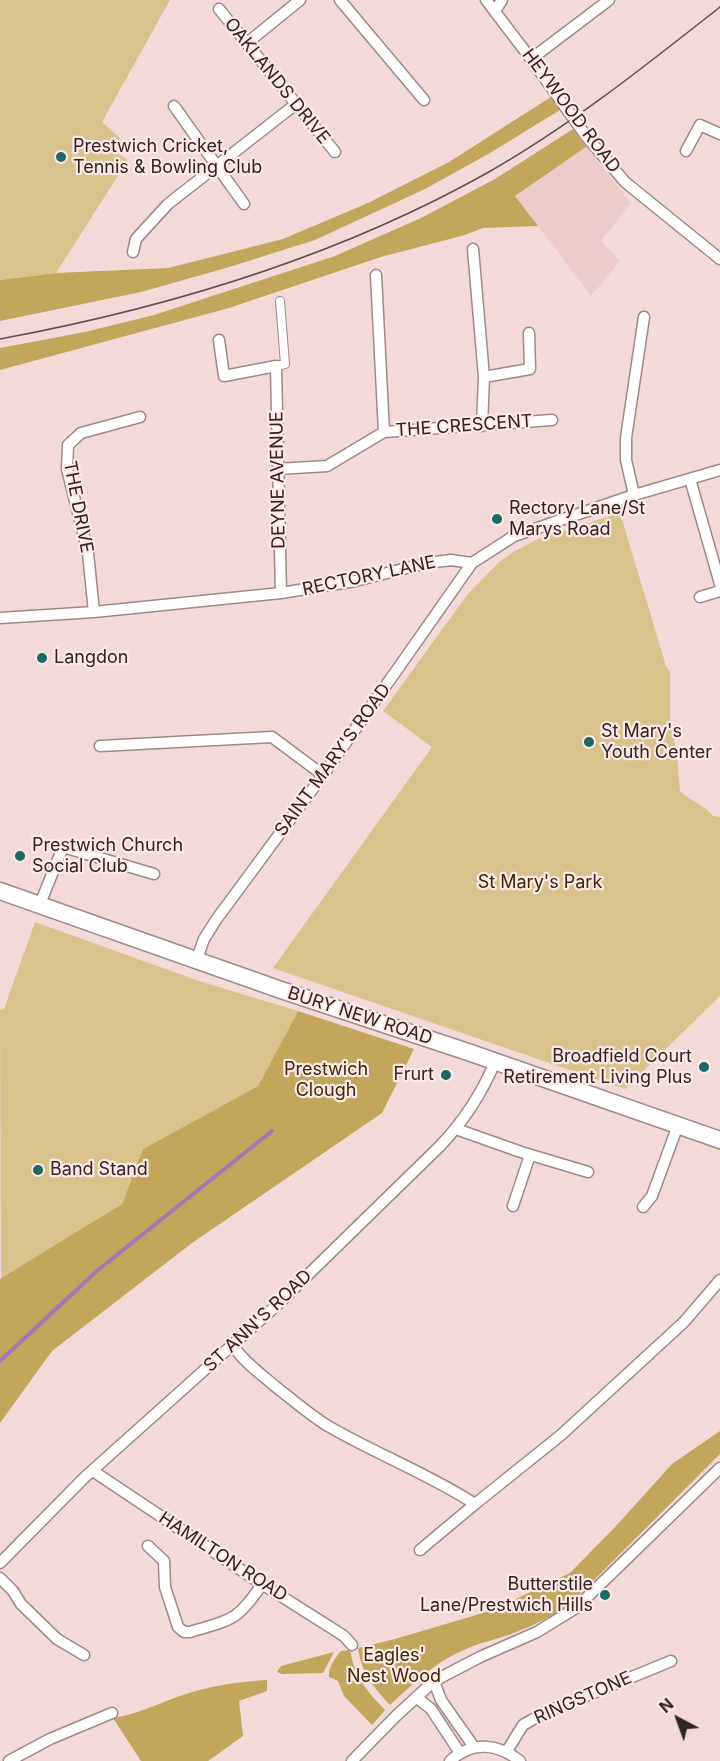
<!DOCTYPE html>
<style>
body{margin:0}
#map{position:relative;width:720px;height:1761px;overflow:hidden;background:#f2dad9;font-family:Inter,sans-serif}
canvas{display:block}
.north{position:absolute;left:648px;top:1689px;width:60px;height:60px;-webkit-text-stroke:4px #ffe7e6;paint-order:stroke;rotate:319deg;font-size:16px;font-weight:700;line-height:24px;text-align:center;color:#2d2524}
.north::after{content:'';display:block;margin:auto;width:21px;height:27px;background:#2d2524;clip-path:polygon(50% 0,100% 100%,50% 72%,0 100%)}
</style>
<div id="map">
<canvas width="720" height="1761"></canvas>
<div class="north">N</div>
</div>
<script>
const ctx = document.querySelector('canvas').getContext('2d');
ctx.lineJoin = 'round';
function fill(path, color) { ctx.fillStyle = color; ctx.fill(path, 'evenodd'); }
function strokePath(path, color, width, dash) { ctx.strokeStyle = color; ctx.lineWidth = width; ctx.lineCap = dash ? 'butt' : 'round'; ctx.setLineDash(dash || []); ctx.stroke(path); }
function drawText(font, color, halo, rows, align = 'center') {
  ctx.font = font + ' Inter,sans-serif'; ctx.lineWidth = 4.5; ctx.setLineDash([]); ctx.textBaseline = 'middle'; ctx.strokeStyle = halo; ctx.fillStyle = color; for (const [text, x, y, turn = 0] of rows) {
    ctx.save(); ctx.translate(x, y); ctx.rotate((+turn || 0) * Math.PI / 180); ctx.textAlign = isNaN(turn) ? turn : align; if (halo) ctx.strokeText(text, 0, 0); ctx.fillText(text, 0, 0); ctx.restore();
  }
}
fill(new Path2D(`
 M586,147l45,56 -30,38 19,20 -29,35 -76,-100z`), '#eccccb');
fill(new Path2D(`
 M0,0h170l-68,122 22,20 -7,11 11,7 -72,113 -56,7z
 M620,513l46,153 4,6v47l7,37 3,35c11,10 25,15 33,25l7,1v179l-95,93 -352,-121 159,-221 -49,-36 84,-116 32,-33 16,-11 23,-12z
 M35,922l164,59 99,30 -40,75 -115,63 -21,55 -121,76 -1,-270 4,-1z`), '#d9c38c');
fill(new Path2D(`
 M551,97l9,13 -70,43 -65,36 -110,51 -89,28 -85,24 -141,29v-41l56,-7 112,-5 115,-29 85,-36 81,-41z
 M573,129l13,18 -71,49 23,30 -55,2 -18,7 -84,22 -152,51 -229,62v-22l85,-16 69,-17 181,-59 86,-38 74,-39z
 M298,1011l116,38 -32,64 -190,130 -140,108 -52,72v-144l122,-75 21,-55 115,-63z
 M720,1431v23l-151,151c-17,11 -34,20 -53,27 -17,7 -36,10 -52,18 -29,12 -51,34 -74,55 -17,-19 -28,-31 -32,-57l37,-9 98,-29 77,-37 46,-47 56,-62z
 M350,1650c5,28 16,40 35,60l-13,15 -28,-29 -6,-15 -9,-4c-1,-9 6,-19 12,-26z
 M334,1652l-11,21 -41,1 -5,-2 4,-6z
 M267,1680v11l-28,10 4,35 -35,25h-67l-28,-43c25,-4 44,-14 67,-22 28,-10 57,-14 87,-16z`), '#c2a65c');
strokePath(new Path2D(`
 M0,1361l98,-91 174,-139`), '#a079b6', 4);
const pedestrian = new Path2D(`
 M276,366l9,-2 -5,-63`);
const minor = new Path2D(`
 M340,0l84,100
 M486,0l45,59 55,77 39,46 95,77
 M219,9l116,143
 M495,11l7,-11
 M247,43l53,-43
 M531,59l78,-59
 M174,106l70,98
 M686,151l14,-26 20,9
 M473,249l11,128 -2,49
 M133,252l3,-13 32,-35 128,-100
 M376,275l8,157
 M219,340l5,36 52,-10 5,227
 M484,377l46,-8 -1,-36
 M278,469l49,-3 57,-34 168,-12
 M690,479l30,105
 M634,495l-8,-35v-22l18,-121
 M700,597l20,-6
 M94,612l-6,-59 -21,-84 1,-24 13,-12 59,-16
 M0,618l94,-6 187,-19 74,-12 72,-18 24,-3 21,3
 M100,746l172,-9 51,38
 M40,904l23,-57 91,27
 M197,959l7,-20 12,-19 107,-145 149,-212 42,-27 120,-41 86,-25
 M456,1129l65,23 67,20
 M513,1206l17,-51
 M643,1207l9,-11 26,-71
 M233,1346c11,16 28,28 43,41 17,13 34,28 52,39 48,28 101,48 147,78l86,-69 123,-113 36,-42
 M93,1471l169,113 82,52 8,9
 M148,1546l16,15 1,26 13,40 6,5h6c40,-12 48,-11 72,-48
 M420,1550l55,-46
 M0,1563l85,-86 192,-172 163,-159c23,-24 42,-53 55,-84
 M0,1578l13,13 8,13 36,35 27,16
 M434,1681l7,19 33,47
 M416,1697l15,12 29,44
 M507,1751l16,-26 21,-12 127,-52
 M9,1761l41,-22 62,-26
 M352,1761l44,-45 38,-35 46,-24 57,-25 39,-24 144,-140
 M450,1761c22,-20 47,-18 70,0`);
const trunk = new Path2D(`
 M0,891l281,99 187,62 252,88`);
strokePath(pedestrian, '#9e8988', 10);
strokePath(minor, '#9e8988', 13);
strokePath(trunk, '#9e8988', 19);
strokePath(pedestrian, '#fff', 8);
strokePath(minor, '#fff', 10);
strokePath(trunk, '#fff', 16);
strokePath(new Path2D(`
 M0,339c167,-31 339,-83 487,-166 83,-47 158,-107 233,-166`), '#5e5251', 1.5);
for (const [x, y, r, color] of [
 [61,157,6,"#1c6966"],
 [497,519,6,"#1c6966"],
 [42,658,6,"#1c6966"],
 [589,742,6,"#1c6966"],
 [20,856,6,"#1c6966"],
 [704,1067,6,"#1c6966"],
 [446,1075,6,"#1c6966"],
 [38,1170,6,"#1c6966"],
 [605,1595,6,"#1c6966"]
]) { const dot = new Path2D(); dot.arc(x, y, r, 0, 2 * Math.PI); ctx.fillStyle = color; ctx.fill(dot); strokePath(dot, '#ffe7e6', 2); }
drawText('18px', '#2d2524', '#ffe7e6', [
 ["OAKLANDS DRIVE",277,81,51],
 ["HEYWOOD ROAD",571,111,53],
 ["THE CRESCENT",464,426,-4],
 ["DEYNE AVENUE",278,480,-91],
 ["THE DRIVE",78,507,79],
 ["RECTORY LANE",369,576,-12],
 ["SAINT MARY'S ROAD",333,760,-54],
 ["BURY NEW ROAD",360,1016,18],
 ["ST ANN'S ROAD",258,1321,-43],
 ["HAMILTON ROAD",223,1557,33],
 ["RINGSTONE",583,1698,-24]
]);
drawText('18px', '#2d2524', '#ffe7e6', [
 ["Prestwich Cricket,",73,147],
 ["Tennis & Bowling Club",73,168],
 ["Rectory Lane/St",509,509],
 ["Marys Road",509,530],
 ["Langdon",54,658],
 ["St Mary's",601,732],
 ["Youth Center",601,753],
 ["Prestwich Church",32,846],
 ["Social Club",32,867],
 ["Broadfield Court",692,1057,"right"],
 ["Retirement Living Plus",692,1078,"right"],
 ["Frurt",434,1075,"right"],
 ["Band Stand",50,1170],
 ["Butterstile",593,1585,"right"],
 ["Lane/Prestwich Hills",593,1606,"right"]
], 'left');
drawText('18px', '#362a08', '#ffe7e6', [
 ["St Mary's Park",540,883],
 ["Prestwich",326,1070],
 ["Clough",326,1091],
 ["Eagles'",394,1656],
 ["Nest Wood",394,1677]
]);
</script>
